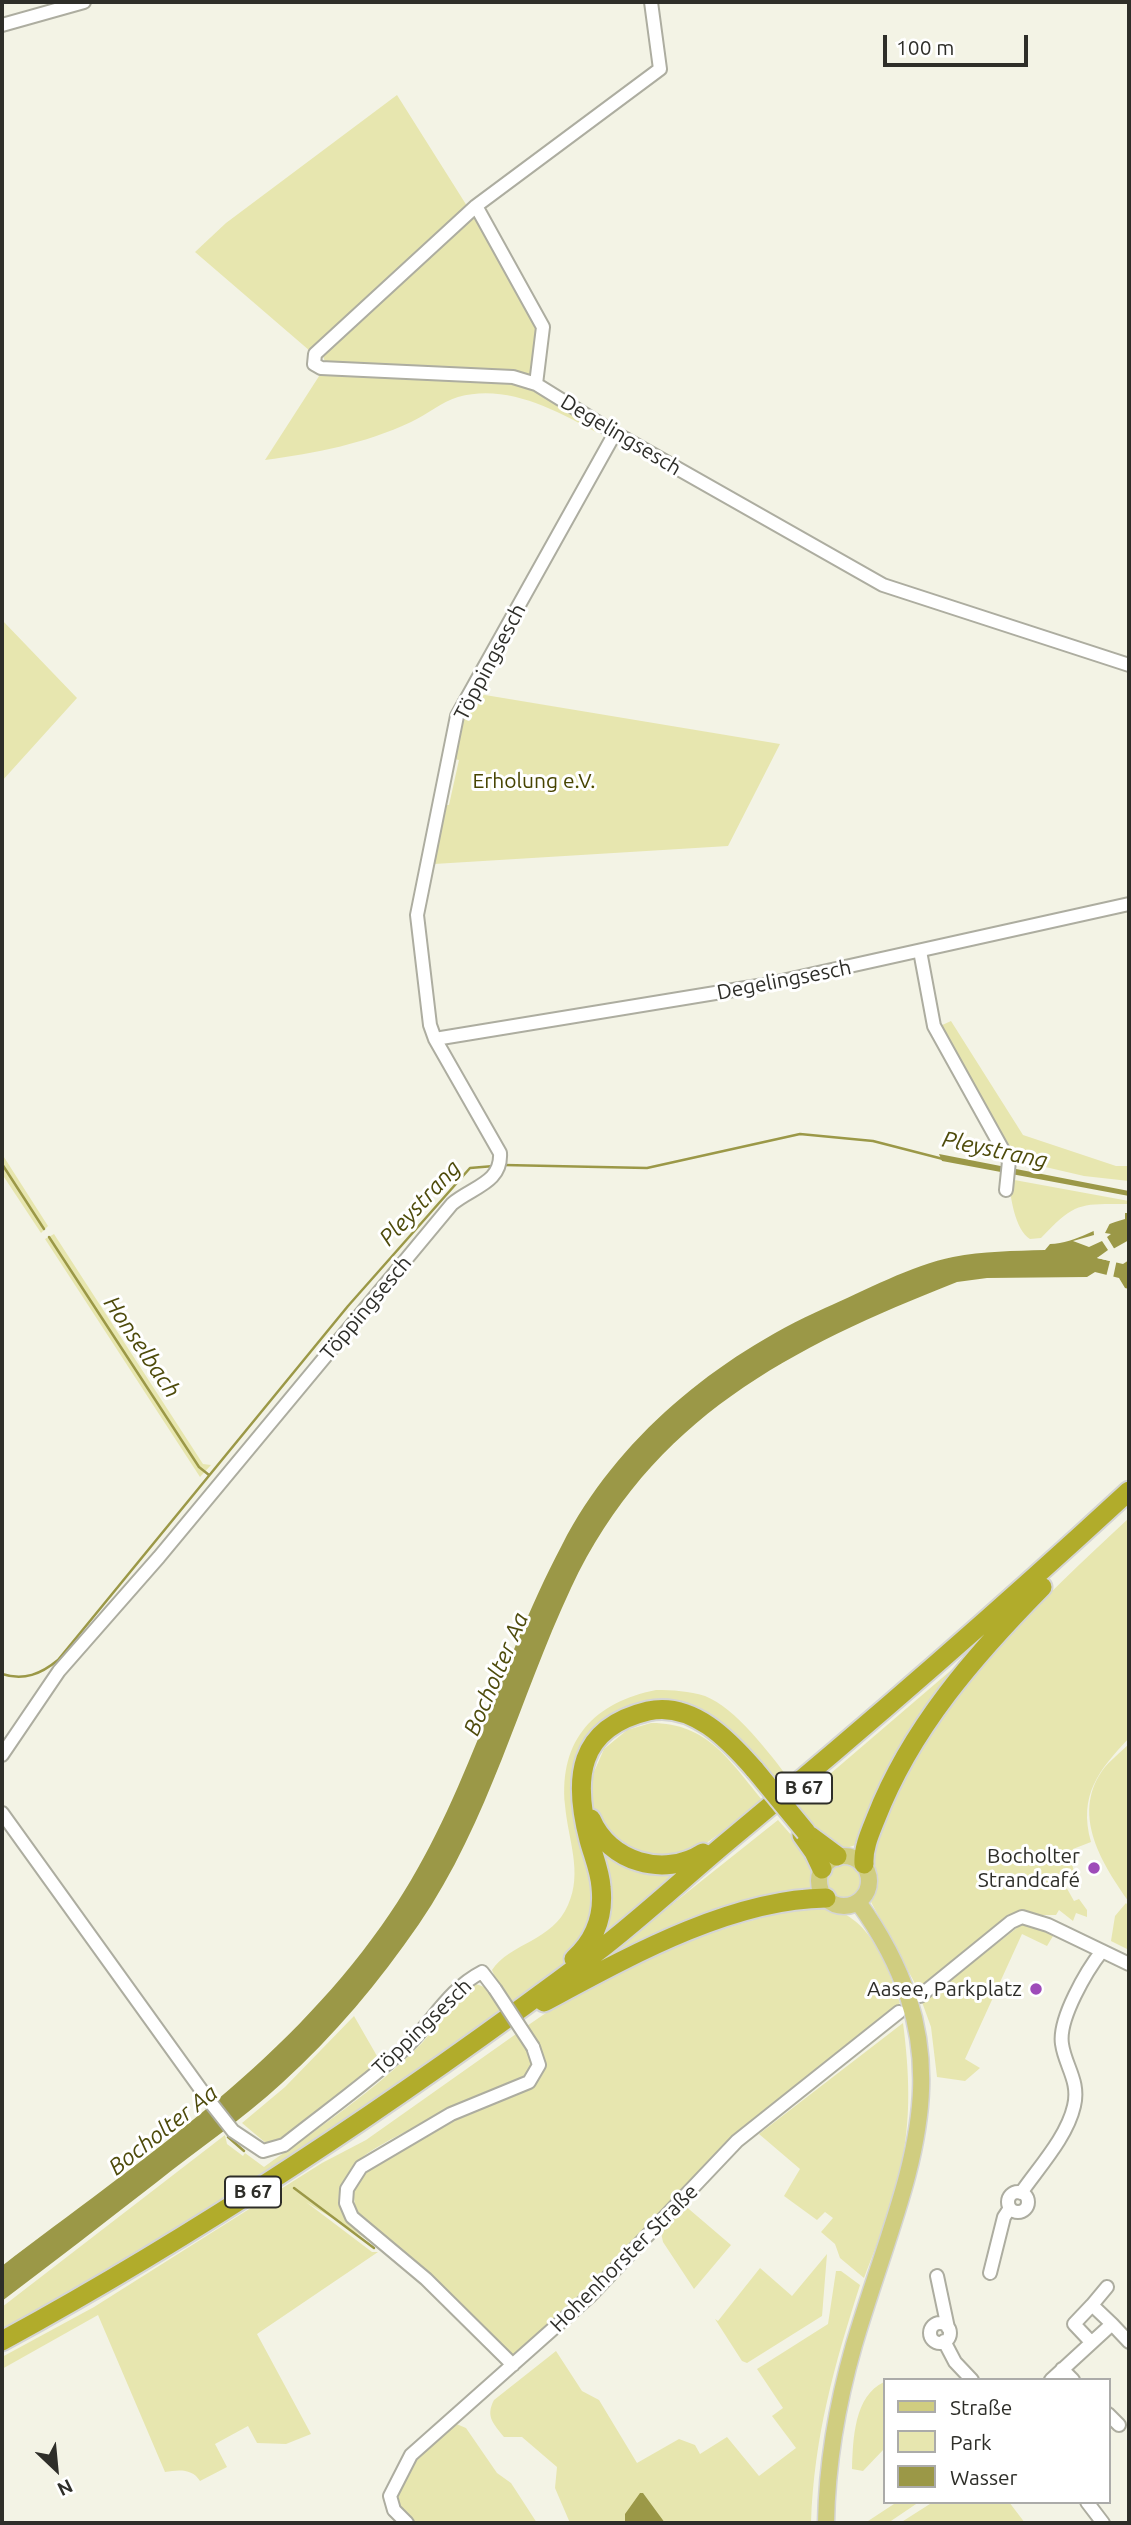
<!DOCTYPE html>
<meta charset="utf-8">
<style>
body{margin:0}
#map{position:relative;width:1131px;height:2525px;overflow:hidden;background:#f3f3e5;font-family:Ubuntu,sans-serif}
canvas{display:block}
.frame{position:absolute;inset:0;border:4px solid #2e2e29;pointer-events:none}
.legend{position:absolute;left:883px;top:2378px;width:228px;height:126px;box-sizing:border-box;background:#fff;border:2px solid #ababa9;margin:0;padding:9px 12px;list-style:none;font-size:21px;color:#2e2e29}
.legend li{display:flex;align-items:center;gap:14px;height:35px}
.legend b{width:35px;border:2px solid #ababa9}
.north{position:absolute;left:21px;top:2434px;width:70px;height:70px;-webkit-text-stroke:5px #fff;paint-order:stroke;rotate:154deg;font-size:19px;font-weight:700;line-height:28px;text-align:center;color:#2e2e29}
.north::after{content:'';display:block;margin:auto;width:24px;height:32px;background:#2e2e29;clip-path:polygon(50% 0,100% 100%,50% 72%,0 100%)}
.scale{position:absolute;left:883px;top:35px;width:145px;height:32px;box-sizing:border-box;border:4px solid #2e2e29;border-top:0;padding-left:9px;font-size:21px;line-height:24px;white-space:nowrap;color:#2e2e29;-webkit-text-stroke:5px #fff;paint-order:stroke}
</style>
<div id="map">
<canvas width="1131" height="2525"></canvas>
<div class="frame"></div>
<ul class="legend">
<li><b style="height:9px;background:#d0cd80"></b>Straße</li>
<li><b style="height:19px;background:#e7e6af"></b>Park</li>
<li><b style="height:19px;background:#9b9847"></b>Wasser</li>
</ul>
<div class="north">N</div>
<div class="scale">100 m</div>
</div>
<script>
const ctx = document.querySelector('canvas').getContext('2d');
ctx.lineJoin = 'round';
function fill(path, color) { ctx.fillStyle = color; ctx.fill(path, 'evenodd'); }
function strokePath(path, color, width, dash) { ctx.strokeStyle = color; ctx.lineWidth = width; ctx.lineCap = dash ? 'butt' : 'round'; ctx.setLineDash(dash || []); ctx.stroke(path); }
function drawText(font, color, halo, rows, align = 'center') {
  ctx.font = font + ' Ubuntu,sans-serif'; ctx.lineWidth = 6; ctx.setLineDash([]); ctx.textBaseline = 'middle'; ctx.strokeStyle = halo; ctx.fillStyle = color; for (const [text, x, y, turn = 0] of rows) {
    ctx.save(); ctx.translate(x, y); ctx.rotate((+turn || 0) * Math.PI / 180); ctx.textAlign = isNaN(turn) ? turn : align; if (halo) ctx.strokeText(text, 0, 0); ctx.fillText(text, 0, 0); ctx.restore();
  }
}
fill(new Path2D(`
 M397,95l70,111 -157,145 -115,-99 31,-29z
 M474,211l65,116 -5,54 65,44 -3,7c-40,-22 -90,-49 -138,-35 -17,5 -31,18 -47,25 -47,22 -95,31 -146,38l58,-90h159l-156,-5 -3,-9z
 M2,620l75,78 -75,83z
 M473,693l307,51 -52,102 -294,18 9,-59h6l10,-45 -5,-1 10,-44z
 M951,1021l72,114 93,31h13v15l-45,-5 -73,-17 -73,-132z
 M2,1154l46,72 -7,7 -39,-59z
 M1009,1179l120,22v3c-49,0 -53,-3 -88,34l-11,1c-15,-9 -20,-43 -21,-60z
 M54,1234l149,230 8,1 -11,12 -155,-238z
 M1129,1518v220c-30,32 -51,57 -38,104l-18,7 -3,9 5,16 -5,9 -5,2 9,16 5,-2 8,11v7l-11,-4 -3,8 -14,-11 -3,5h-45l-93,74 -47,-87c7,-22 -4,-36 1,-57 4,-16 16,-33 23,-48 55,-113 144,-195 234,-279z
 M977,1648l-119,196 -17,6 -22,-12 -24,-34z
 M656,1690c17,0 33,1 49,6 31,12 65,58 85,84l-9,8 -44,-45 -83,-39 -72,53 16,137 -19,57 -67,54 -14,-20 -6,-15c18,-27 61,-29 76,-65 15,-33 0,-65 -3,-100 -6,-66 30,-103 91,-115z
 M651,1723c58,0 79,39 113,79l-73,52 -24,8 -42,-10 -32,-35 -4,-19 4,-24 11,-25 23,-19z
 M1129,1744v158c-26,-37 -58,-86 -27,-131 7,-10 18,-18 27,-27z
 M778,1820l35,40 2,32 -219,73z
 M593,1836l20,17 87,6 -121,103 16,-21z
 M825 1881a19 19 0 1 1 38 0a19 19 0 1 1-38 0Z
 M1126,1903l3,4v43l-18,-9 4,-25z
 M811,1906c55,0 74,52 89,97l-128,102 -52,46 -121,129 -87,78 -156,-147c-1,-8 -4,-19 -1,-27 11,-27 108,-72 138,-83 14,-5 34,-7 44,-19 6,-6 7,-12 8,-20l-18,-36c87,-61 180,-98 284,-120z
 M1022,1924l16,4 15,8 -6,10 -25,-12 -57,125 15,9 -15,13 -28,-4 -6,-50 -9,-25z
 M476,1984l11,4 14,23 -229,163 -270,161v-28l223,-172 2,9 16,12 2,-3 19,14c53,-38 113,-78 158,-124 20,-21 28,-46 54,-59z
 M354,2016l27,47 -104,80 -10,1 -25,-21 43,-36z
 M903,2023c14,107 0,157 -39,255l-24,-20 -5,-14 -14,-12 12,-14 -8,-6 -8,8 -33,-24 16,-27 -41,-35z
 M516,2034l17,23 1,13 -8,10c-39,17 -149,57 -174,87 -9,12 -9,26 -9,41l33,37 -70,-43 66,50h6l-121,82 54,100 -25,10 -29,-1 -9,-17 -33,18 12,23 -27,14c-8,-13 -22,-11 -35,-9l-67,-157 -96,54v-12l92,-50 228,-144 44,-23z
 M683,2204l48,41 -37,44 -31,-47 -3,-14z
 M827,2254l-5,62 -75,47 -5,-2 -27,-42 3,2 42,-53 32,28z
 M836,2271h5l19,14c-26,81 -46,152 -49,238h-241l-15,-35 2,-21 -35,-30h-18c-10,-13 -19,-20 -10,-37l62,-49 26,40 17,9 38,63 42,-24 16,6 5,9 27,-17 32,39 37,-28 -24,-32 11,-8 -26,-39 71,-45z
 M884,2382v67l-21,22 -11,-2c1,-30 2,-73 32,-87z
 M454,2423l12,5 31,45 14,10 26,40h-126l-10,-7 -6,-22 18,-35z
 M897,2502h22l-31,21h-23z
 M933,2502h76l16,21h-125z`), '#e7e6af');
fill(new Path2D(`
 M939,1154l190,37v5l-187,-35z
 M1125,1213h4v27l-32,18 26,6 6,-4v29l-4,-1 -6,-10 -24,-6 -8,5 -100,1 -30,4c-167,66 -305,135 -386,306 -52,111 -82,234 -152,336 -40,58 -85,112 -137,159 -39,36 -84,66 -125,99 -52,40 -103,80 -155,119v-35c138,-106 278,-197 380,-341 83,-115 114,-256 180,-380 55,-107 154,-188 263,-237 39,-17 87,-43 128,-51 30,-6 61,-6 92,-7l5,-6c27,-1 48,-18 75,-25z
 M640,2493h3l22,30h-40v-9z`), '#9b9847');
fill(new Path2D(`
 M1103,1221l7,2 -5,10 6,1 -4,3 8,13 -10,6 12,3 -4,19 -7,-1 4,-16 -13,-3 11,-8 -6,-9 -13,6 -16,-6 21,-6 -1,-10z`), '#f3f3e5');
strokePath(new Path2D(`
 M2,1164l42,65
 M504,1165l143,3 153,-34 73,7 70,18
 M49,1237l150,230 10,8
 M2,1674c22,7 39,0 56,-14l290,-354 122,-138 24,-2
 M228,2137l16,14
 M294,2188l80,60`), '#9b9847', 2.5);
const minor = new Path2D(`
 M651,2l9,67 -184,137 -161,148 -1,10 7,4 192,9 23,7 79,49 268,152 246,80
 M2,25l82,-23
 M476,206l67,121 -7,57
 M920,951l14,75 75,135 -3,29
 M435,1039l329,-54 365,-81
 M2,1755l57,-84 100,-114 293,-353c20,-17 50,-21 48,-51l-65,-114 -5,-14 -13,-110 40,-199 158,-283
 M2,1813l205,285 26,33 30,20 21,-6c39,-31 81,-61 118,-94 29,-26 45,-61 80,-79l13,17
 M920,1996l91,-74 11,-5 26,8 81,39
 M1008 2202a10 10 0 1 1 20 0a10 10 0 1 1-20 0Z
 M1021,2193c18,-26 46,-56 53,-87 6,-25 -9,-40 -12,-62 -4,-25 25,-74 40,-93
 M990,2273l14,-56 6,-9
 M937,2276l11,52
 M1092,2305l15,-18
 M930 2333a10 10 0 1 1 20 0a10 10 0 1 1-20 0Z
 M1112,2324l17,18
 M944,2341l11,21 17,18
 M513,2365l-87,-86 -74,-62 -6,-14 1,-14 14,-22 90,-53 78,-32 10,-17 -6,-18
 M1062,2369l11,11
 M1051,2380l61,-56 -20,-19 -18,19 17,18
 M1108,2414l11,11
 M1087,2502l16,21
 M407,2523l-13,-13 -4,-14 21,-41 179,-159 147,-155 162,-129`);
const major = new Path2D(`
 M819 1881a25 25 0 1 1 50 0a25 25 0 1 1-50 0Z
 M826,2523c1,-58 12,-122 28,-178 49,-167 121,-281 4,-443`);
const highway = new Path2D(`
 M591,1819c18,43 73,59 112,34
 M802,1835l12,17 8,17
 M810,1836l27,20
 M864,1864c-1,-16 6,-31 12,-46 35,-90 99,-163 166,-231
 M574,1959c21,-19 30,-44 27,-72 -1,-16 -8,-32 -12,-47 -16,-61 -12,-112 59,-129 44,-10 81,29 107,59
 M544,2002c82,-44 186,-103 282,-104
 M2,2341c207,-113 406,-247 595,-389 47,-36 90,-77 136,-115 135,-112 267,-227 396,-346`);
strokePath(minor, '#adada0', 16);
strokePath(major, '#d5d5d4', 19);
strokePath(highway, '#d5d5d4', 23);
strokePath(minor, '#fff', 12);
strokePath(major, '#d0cd80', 16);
strokePath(highway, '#b1ac2b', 19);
const minorBridge = new Path2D(`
 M495,1989l38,58`);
const highwayBridge = new Path2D(`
 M755,1770l51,62`);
strokePath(minorBridge, '#adada0', 16, []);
strokePath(highwayBridge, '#d5d5d4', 23, []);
strokePath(minorBridge, '#fff', 12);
strokePath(highwayBridge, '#b1ac2b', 19);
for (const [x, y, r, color] of [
 [1094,1868,7,"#9e4bb9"],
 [1036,1989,7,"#9e4bb9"]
]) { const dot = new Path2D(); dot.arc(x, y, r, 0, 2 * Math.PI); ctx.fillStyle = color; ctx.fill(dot); strokePath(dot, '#fff', 2.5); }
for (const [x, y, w] of [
 [804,1788,56],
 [253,2192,56]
]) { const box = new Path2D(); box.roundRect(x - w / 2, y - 15.5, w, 31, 5); ctx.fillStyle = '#fff'; ctx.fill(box); strokePath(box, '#2e2e29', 2); }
drawText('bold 19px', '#2e2e29', null, [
 ["B 67",804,1788],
 ["B 67",253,2192]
]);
drawText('21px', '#2e2e29', '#fff', [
 ["Degelingsesch",621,435,31],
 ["Töppingsesch",490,662,-62],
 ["Degelingsesch",784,980,-11],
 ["Töppingsesch",366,1308,-50],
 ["Töppingsesch",422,2027,-44],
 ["Hohenhorster Straße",624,2258,-45]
]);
drawText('21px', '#474401', '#fff', [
 ["Erholung e.V.",534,781]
]);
drawText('21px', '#2e2e29', '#fff', [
 ["Bocholter",1080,1856],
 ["Strandcafé",1080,1880],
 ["Aasee, Parkplatz",1022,1989]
], 'right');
drawText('italic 23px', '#4e4b0b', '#fff', [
 ["Pleystrang",995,1150,12],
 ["Pleystrang",420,1203,-47],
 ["Honselbach",142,1347,56],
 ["Bocholter Aa",496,1674,-67],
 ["Bocholter Aa",163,2130,-38]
]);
</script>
